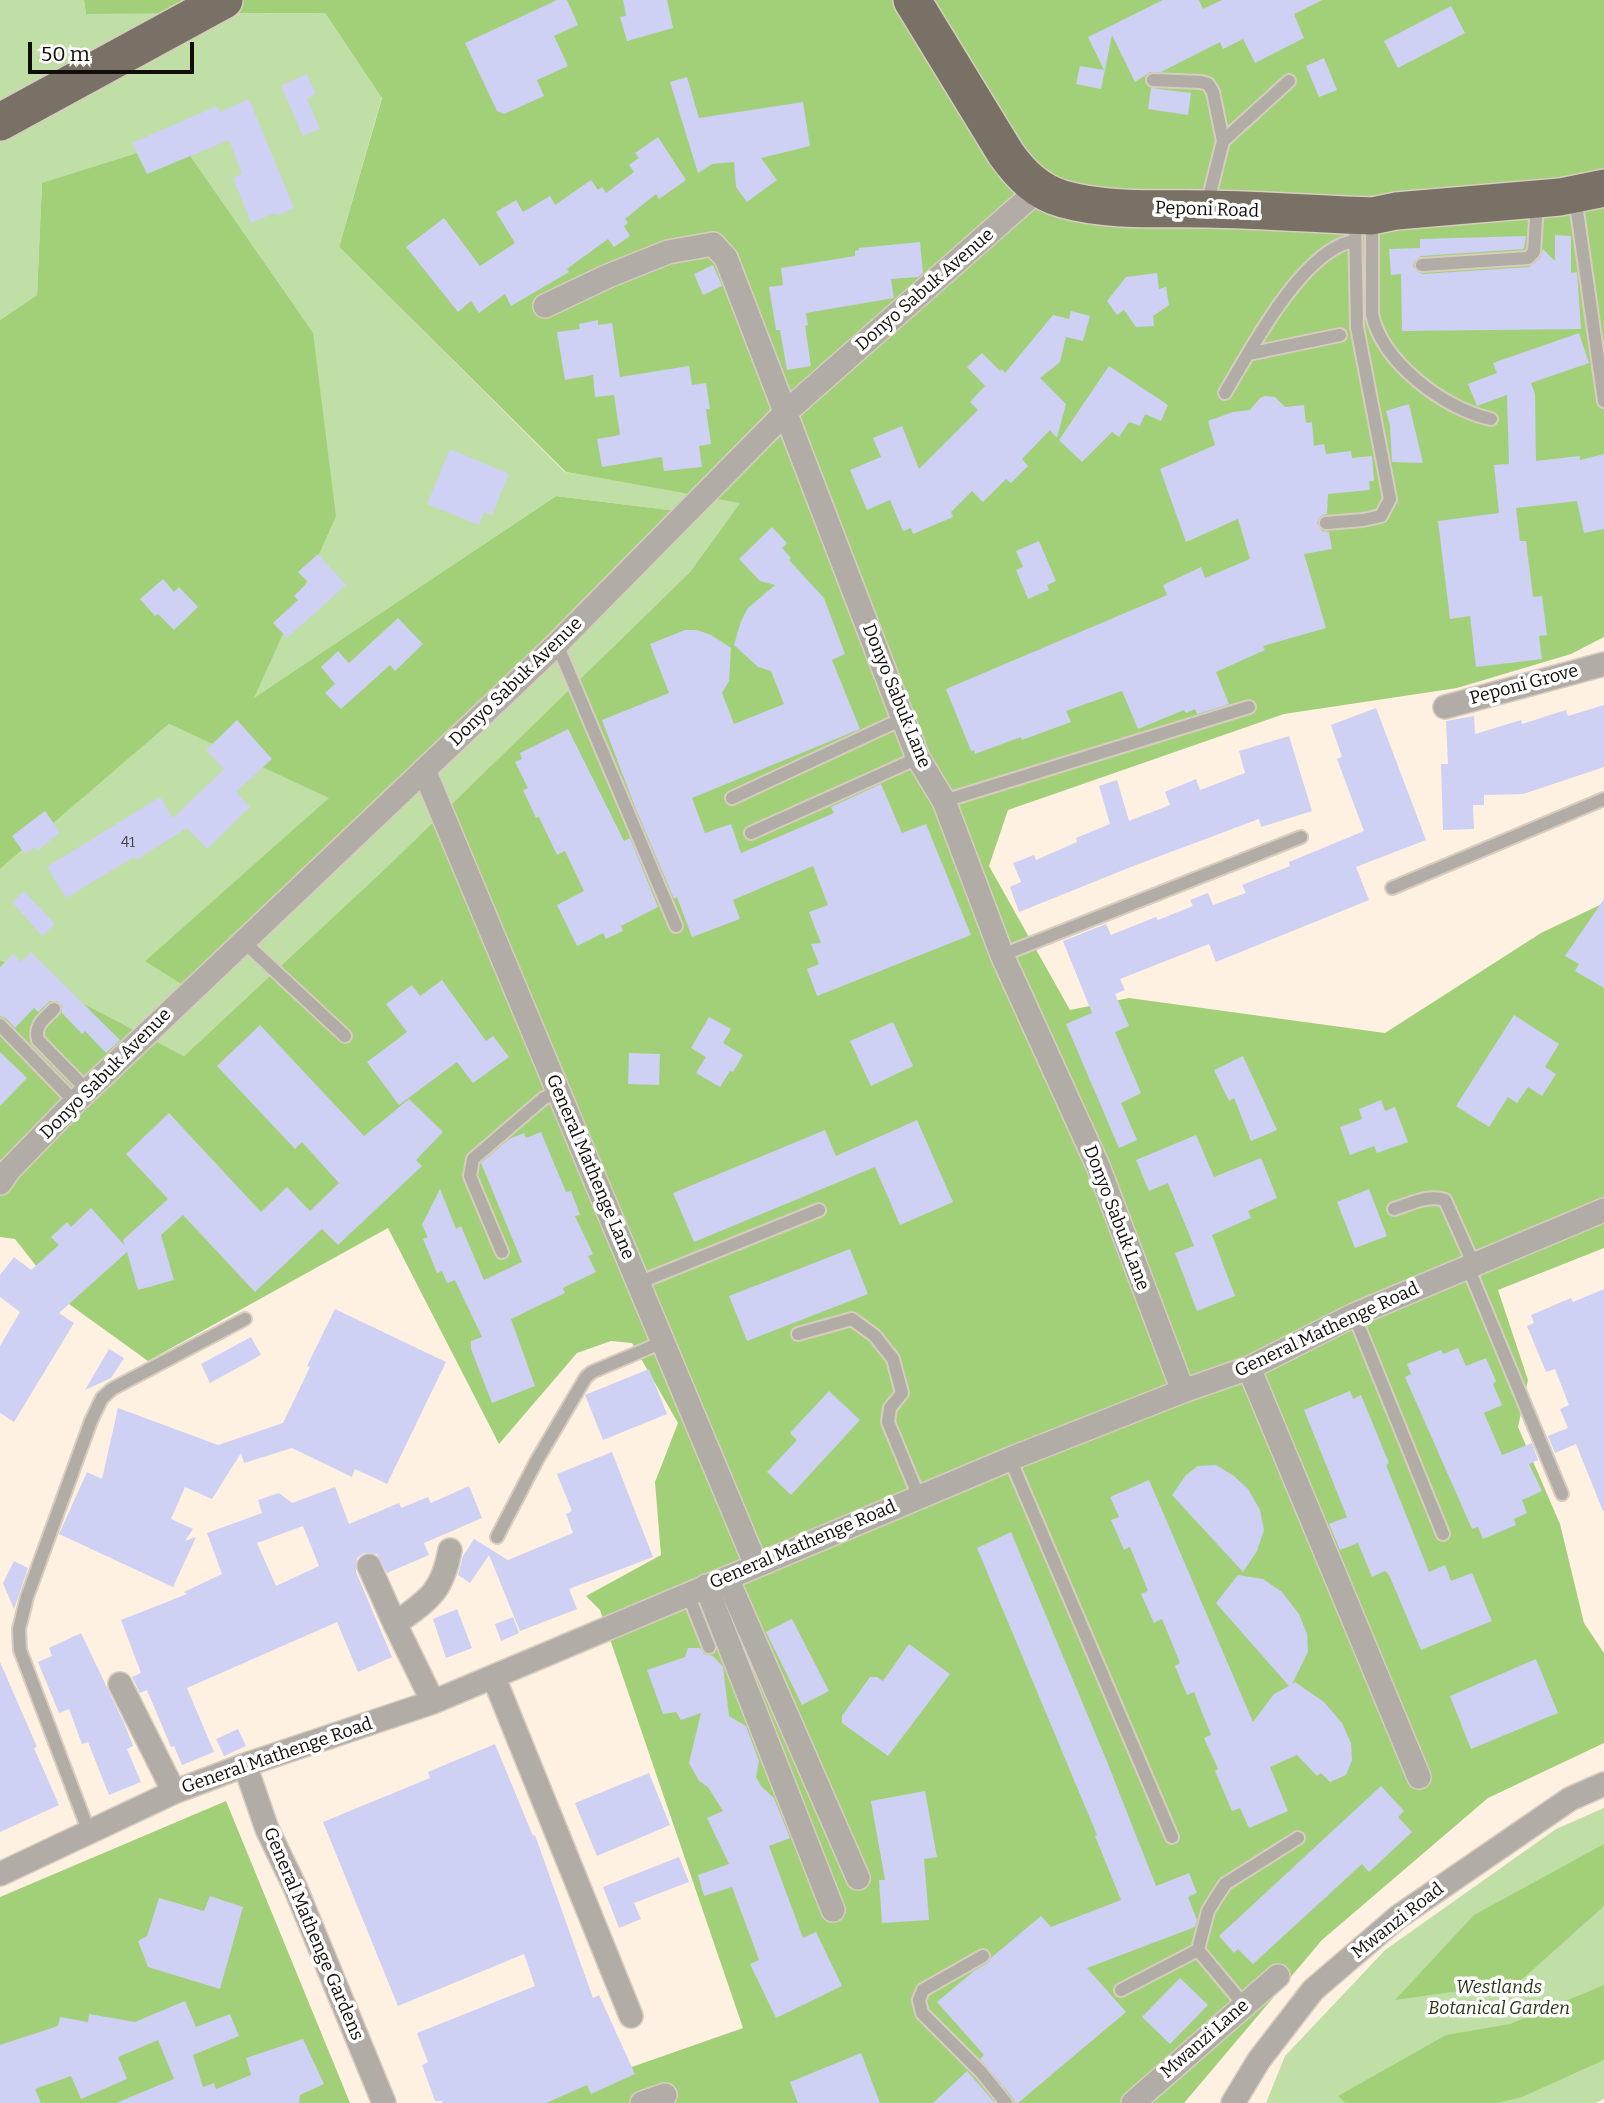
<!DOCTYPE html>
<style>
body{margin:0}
#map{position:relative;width:1604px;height:2103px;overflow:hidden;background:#fef1e2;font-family:Bitter,serif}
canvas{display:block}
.scale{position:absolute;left:28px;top:42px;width:166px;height:32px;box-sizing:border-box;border:4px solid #100c08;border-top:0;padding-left:9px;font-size:21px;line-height:24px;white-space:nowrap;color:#100c08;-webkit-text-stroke:5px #fff;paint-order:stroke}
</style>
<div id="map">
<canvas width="1604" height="2103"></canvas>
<div class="scale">50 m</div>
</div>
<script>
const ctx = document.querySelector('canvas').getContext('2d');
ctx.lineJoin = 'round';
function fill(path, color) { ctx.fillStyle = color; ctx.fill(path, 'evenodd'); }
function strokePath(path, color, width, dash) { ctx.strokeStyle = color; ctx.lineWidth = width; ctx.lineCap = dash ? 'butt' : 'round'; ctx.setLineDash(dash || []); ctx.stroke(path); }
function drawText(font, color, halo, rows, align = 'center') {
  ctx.font = font + ' Bitter,serif'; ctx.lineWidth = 7; ctx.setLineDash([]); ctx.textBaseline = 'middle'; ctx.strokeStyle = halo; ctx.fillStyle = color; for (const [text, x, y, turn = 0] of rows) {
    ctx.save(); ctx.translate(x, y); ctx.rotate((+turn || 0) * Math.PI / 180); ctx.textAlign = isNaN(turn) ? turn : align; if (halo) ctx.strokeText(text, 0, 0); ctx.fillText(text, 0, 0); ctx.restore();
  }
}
fill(new Path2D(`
 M0,0h84l2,14 239,-1 57,84 -43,150 226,225 176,30 -51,70 -301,293 -205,191 -184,-96v-91l169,-145 161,74 -185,163 232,-134 219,-206 104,-107 -144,-18 -303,203 83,-182 -294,-334 -5,112 -37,25z
 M1604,1808v291l-8,4h-330l19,-47 100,-106 171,-121z`), '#c0dfa6');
fill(new Path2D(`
 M84,0h1520v637l-33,17 -114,34 -173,26 -276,96 -19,56 81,144 59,-12 256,35 156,-100 63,-30v345l-106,42 30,90 -10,47 42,97 24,99 20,30v90l-116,55 -166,142 -138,163h-655l214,-75 -143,-418 -14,-14 75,-41 -6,-73 23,-59 -46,-80 -21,-2 -34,12 -78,91 -111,-216 -240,133 -86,-62 -47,-60 -15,-2v-277l184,96 205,-191 301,-293 50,-69 -174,-31 -227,-225 43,-149 -57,-85 -239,1z
 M179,140l134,193 23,184 -82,181 302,-202 145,18 -105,107 -394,376 -57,-36 184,-163 -160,-74 -169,145v-549l37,-25 5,-112z
 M226,1801l124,302h-350v-206z
 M1604,1844v62l-86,77 -123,17 79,-85z
 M1604,1985v75l-82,37 -25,6h-151l-8,-7 108,-61 64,-11z`), '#a2d078');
fill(new Path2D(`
 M557,0h10l11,25 -24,11 14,30 -31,14 7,16 -40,18 -7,-3 -32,-68z
 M623,0h44l6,28 -46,13 -7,-24 6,-1z
 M1163,0h36l4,9 19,-9h100l-28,14 10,24 -49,25 -12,-24 -20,10 -3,-7 -59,30h-11l-15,10 -23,-47 -11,54 -25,-5 4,-18 24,4 -16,-33z
 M1451,6l14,27 -67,35 -14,-27z
 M1324,58l13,32 -18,7 -13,-31z
 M307,74l9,20 -9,5 13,30 -17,7 -22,-50z
 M687,77l12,41 104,-16 7,44 -49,12 16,22 -30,22 -11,-15 -2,-25 -22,2 -14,9 -28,-91z
 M1151,88l40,5 -3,22 -40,-6z
 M249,99l45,109 -18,8 -1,-3 -24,10 -18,-45 9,-4 -13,-34 -82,34 -15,-31 85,-37 3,6z
 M658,137l28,43 -27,19 -3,-5 -31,25 3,4 -4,3 6,10 -16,11 -6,-8 -41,30 2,3 -58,34 -6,-12 -26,19 -8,-12 -13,11 -52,-65 38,-29 36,48 35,-23 -19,-31 20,-12 7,12 27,-16 5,9 36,-25 7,10 4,-3 4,6 28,-21 -5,-7 10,-7 -4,-5z
 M1555,235l16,1v37l6,-1 4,57 -179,2 -1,-57 -10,1 -2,-26 31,-1v-9l106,-3 -2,13 -103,7 -6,5 -2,5 5,6 5,2 106,-7 11,-9 3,-9 12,12z
 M920,242l3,31 -5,4 -27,2 3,19 -88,15 2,12 -3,1 6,40 -24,4 -7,-40h-4l-7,-43 14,-2 -2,-17 74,-12v-5l4,-1v-2z
 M713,265l9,21 -19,9 -9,-21z
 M1157,273l2,16 7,-2 3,18 -16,11 1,10 -18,1 -12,-17 -7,5 -10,-14 19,-24z
 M1071,311l19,5 -7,25 -17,-4 -6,25 -20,16 26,26 -9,34 -7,-8 -28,29 6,7 -17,17 -5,-4 -23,23 -11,-11 -21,21 2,5 -40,17 -2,-6 -8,3 -13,-31 -23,10 -17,-40 31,-13 -8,-19 29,-12 17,43 59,-59 -8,-8 15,-16 -18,-19 15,-14 18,18 2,-2 3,4 48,-58 16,4z
 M598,320v5l14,-2 8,54 69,-11 3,19 14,-2 4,26h-4l5,35 -12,2 3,21 -38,4 -2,-14 -60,10 -5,-28 23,-4 -6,-40 -19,2 -2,-22 -28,5 -8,-48 23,-3 -1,-5z
 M1579,333l10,30 -58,20 4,11 1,67 44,-5v4l24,-6v75l-20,4 -7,-32 -61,7 4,33h6l7,56 9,-1 5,39 -8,1 3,23 -66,8 -6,-51 -20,3 -12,-98 61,-8 -5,-48 15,-1 -2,-69 -30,11 -9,-22 29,-11 -4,-10z
 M1109,366l59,39 -7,16 -16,-7 -5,12 -11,-4 -10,15 -7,-5 -30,30 -23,-22z
 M1265,396l10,1 10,10 19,-2 2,18 6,-1 2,24 10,-2 2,10 25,-3 1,7 20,-2 2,25h-5l1,9 -42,4 -1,20 -6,2 -4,7 5,8 7,1 3,17 -28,5 22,74 -63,18 2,4 -49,22 13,32 -5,2 -27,8 -2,-5 -9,4 -2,-3 -46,19 -16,-38 -56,20 5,11 -49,18 -1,-3 -46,17 -1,-4 -3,1 -25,-62 219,-93 2,-1 -4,-10 38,-18 4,11 45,-19 -12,-40 -52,23 -26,-73 55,-24 -7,-24 25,-9 17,-2 10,-12z
 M1409,404l14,59 -31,-1 -2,-36 -4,-15z
 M450,449l59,25 -17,41 -8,-3 -5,13 -52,-21z
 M772,527l15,16 -5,5 9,10 -2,2 35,38 21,56 -13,6 28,69 -168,69 13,35 26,-9 10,29 93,-40 -3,-6 50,-23 21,49 24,-9 45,111 -154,61 -10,-27 12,-5 -8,-20 10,-1 -12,-31 19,-7 -15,-39 -80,34 7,19 -48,18 -15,-40 -3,2 -39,-92 -33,-87 67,-27 -19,-49 35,-14h12l14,5 20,13 -2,33 -7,12 12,31 50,-20 -13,-33 -13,-4 -24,-22 7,-24 7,-13 27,-23 -15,-4 -21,-22z
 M1039,541l17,40 -9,4 2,5 -21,9 -12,-29 7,-3 -7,-16z
 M318,554l28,31 -59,53 -14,-15 25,-23 -4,-4 14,-14 -10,-10z
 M163,579l11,13 5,-5 19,20 -24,23 -16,-16 -3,2 -15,-17z
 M398,618l25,26 -28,27 -5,-6 -49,44 -16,-16 10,-9 -14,-17 17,-16 11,12z
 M1604,705v62l-81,27 -39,1v10h-11l1,24 -31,1 -2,-66h7l-2,-43 28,-5 1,18 46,-14 1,4 44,-14 2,6z
 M1376,708l50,132 -70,27 13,33 -153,62 -7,-18 -89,35 5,11 -10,4 14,32 -14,6 26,61 -20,10 16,37 -18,8 -53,-124 26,-11 -29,-72 43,-17 5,11 45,-18 2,3 35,-14 -3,-6 18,-7 5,12 33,-12 -4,-8 48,-19 -1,-4 75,-31 -27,-72 5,-2 -11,-32z
 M237,720l35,39 -36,33 14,15 -43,42 -20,-21 -51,32 -2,-3 -68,41 -19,-31 113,-70 13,21 51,-49 -18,-19z
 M568,729l56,112 6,-3 28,69 -37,19 2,5 -17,8 -3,-6 -26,13 -20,-41 27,-14 -19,-40 -8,4 -18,-38 -3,1 -13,-28 5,-2 -13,-26 7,-3 -2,-6z
 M1289,736l23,75 -51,16 -2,-8 -123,46 -117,47 -9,-25 11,-5 -8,-19 21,-8 2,5 41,-18 -1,-4 34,-14 -11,-38 18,-6 12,41 41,-16 -5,-13 31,-13 4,11 45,-17 -6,-22z
 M45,811l15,21 -22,19 -3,-4 -10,7 -13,-18z
 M24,891l31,33 -13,12 -30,-34z
 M1604,899v89l-29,-17 4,-7 -14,-8z
 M31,952l89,88 -14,13 -21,-22 -3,3 -20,-21v-7l-5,-5h-7l-12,11 -4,-4 -19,20 -9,-10 -6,-2v-49l13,-13 8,8z
 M442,980l44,61 7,-5 16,21 -36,26 -16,-21 -58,43 -32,-43 40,-30 -21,-28 26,-19 8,11z
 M1514,1015l45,29 -14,23 11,7 -14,22 -14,-9 -11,16 -9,-6 -19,30 -33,-21z
 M709,1017l22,12 -8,14 20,12 -10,17 -3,-1 -10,16 -24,-14 10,-16 -15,-9z
 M893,1022l20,44 -42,20 -21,-45z
 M260,1025l104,111 45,-37 34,33 -27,28 6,6 -84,79 -16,-16 -67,63 -72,-77 -22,20 13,45 -36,10 -11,-38 -68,61 15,10 -60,99 -14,-9v-67l20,-34 -20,-15v-22l14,-18 17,13 28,-25 -8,-8 16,-15 4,5 20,-19 34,38 -2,-6 45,-41 -42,-45 43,-41 92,99 26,-25 23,24 29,-28 -37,-41 -7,7 -78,-83z
 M0,1052l27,26 -27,28z
 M629,1053l31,1 -1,31 -31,-1z
 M1243,1056l34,74 -26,11 -17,-43 -5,3 -15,-31z
 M1381,1100l4,11 10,-4 13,35 -31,11 -3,-7 -24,9 -10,-28 22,-8 -3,-10z
 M917,1120l36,82 -53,23 -25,-58 -181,75 -21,-49 152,-63 11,26z
 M541,1132l25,60 5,-1 9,24 -5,1 18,38 -5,2 8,16 -33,16 2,5 -54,26 24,67 -43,17 -21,-54v-8l11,-4 -27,-57 -8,3 -5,-12 -5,2 -14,-34 5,-2 -6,-12 18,-36 16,40 5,-3 23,54 38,-18 -41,-99 28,-24 15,-6 2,5z
 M1196,1135l18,42 47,-19 16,40 -29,13 3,7 -39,17 23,61 -38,15 -22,-58 19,-7 -26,-63 -19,8 -13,-31z
 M1369,1189l18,47 -32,12 -18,-46z
 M850,1249l18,45 -121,47 -18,-45z
 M1604,1289v222h-1l-27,-67 -21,9 -7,-17 20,-8 -8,-19 9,-4 -14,-36 -9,3 -19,-46 7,-3 -3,-8 40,-17 2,4z
 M335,1309l111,53 -59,122 -32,-15 -3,8 -60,-29 -48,15 -3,-10 -29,46 -27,-12 -14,32 22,10 -8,12 11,-4 -23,50 -114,-53 28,-62 15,7 16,-71 100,37 65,-22 27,-56 -3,-1z
 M251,1337l10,18 -51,28 -9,-19z
 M1458,1348l8,18 20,-8 10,23 -3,3 9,21 -18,8 18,42 30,-12 6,17 -9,4 13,27 -20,9 5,13 -13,6 2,6 -33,14 -5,-12 -6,2 -67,-152 6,-3 -4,-10 34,-14 2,4z
 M109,1349l15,9 -13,20 -26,12z
 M649,1369l18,45 -64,26 -18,-45z
 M829,1391l31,29 -69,75 -24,-23 30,-32 -7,-7z
 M1350,1391l3,8 8,-4 28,68 -3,2 43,107 16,-7 6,16 21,-8 20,48 -71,29 -32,-75 -4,-4 -13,6 -14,-34 -18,7 -11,-26 18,-7 -43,-107z
 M612,1452l41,105 -84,32 8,20 -57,22 -31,-76 -19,28 -12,-8 5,-19 11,-17 34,21 65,-27 -7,-19 6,-3 -15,-37z
 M1216,1465l18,11 14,13 12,21 4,20 -7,21 -14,21 -71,-77 14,-20 12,-9z
 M1149,1480l104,242 21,-28 15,-8 -73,-83 22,-28 25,4 19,13 17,22 8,20 1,18 -16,32 3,-2 29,20 18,21 9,20 1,17 -6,15 -16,7 -9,-9 -4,3 -20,-21 -27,12 18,44 -39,17 -9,-20 -8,3 -17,-40 3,-2 -14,-31 7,-3 -17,-43 -7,3 -12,-29 5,-3 -18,-44 -8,4 -13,-29 7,-3 -18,-44 -6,3 -13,-30 8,-3 -9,-20z
 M469,1486l13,32 -58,25 5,12 -42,18 -10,-19 -13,-1 -7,5 -1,14 36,85 -34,15 -21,-50 -150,66 27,64 -32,13 -8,-19 -3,1 -24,-57 -7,3 -8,-16 9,-4 -20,-53 66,-26 -3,-2 38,-18 -15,-41 55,-20 -4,-13 21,-7 13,10 43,-16 14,37 50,-21 2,5 27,-11 3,6zM303,1526l16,40 -43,20 -19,-43z
 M1011,1532l95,227 50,127 33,-13 8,20 -9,4 9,23 -2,7 -108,41 39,44 -108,91h-3l-2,-5 -33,-39 4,-4 -47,-53 37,-31 14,-8 4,-6 49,-41 10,11 70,-27 -26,-64 2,-1 -120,-287z
 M14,1561l14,7 -14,41 -11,-26z
 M457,1609l15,39 -26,10 -13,-39z
 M513,1617l6,16 -18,8 -6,-17z
 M792,1619l37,72 -27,14 -36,-73z
 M81,1633l43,90 9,23 -6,3 14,33 -32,13 -21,-53 -6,2 -13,-35 -10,4 -21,-51 14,-6 -3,-8z
 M909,1644l41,30 -62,82 -46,-33v-7l28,-39h7l6,4z
 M688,1648h12l4,6 9,2 10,11 6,49 17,10 13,35 -3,16 5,9 13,12 16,40 -21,8 34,92 13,-6 26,54 -66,32 -26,-54 9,-4 -27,-73 -28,9 -6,-21 31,-11 -22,-46 16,-7 -15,-24 -9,-6 -10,-18 12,-50 -20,7 -5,-8 -13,2 -16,-44 38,-13z
 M1536,1659l22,54 -87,36 -21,-53z
 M0,1662l37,85 -3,1 25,57 -59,27z
 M238,1729l8,17 -22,10 -8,-17z
 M495,1744l38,92 2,-1 58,163 6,-3 36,79 -44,20 -4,-9 -41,18h-104v-2h-7l-13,-36 6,-3 -11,-29 118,-47 -11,-32 -126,52 -75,-184 107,-44 -2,-6z
 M649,1773l21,52 -73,31 -22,-53z
 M1381,1786l23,25 -6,6 14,15 -43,40 -7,-8 -109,100 -15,-15 -4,4 -15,-17z
 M925,1791l12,66 -13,2 5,61 -47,3 -3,-43h6l-14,-79z
 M679,1857l10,25 -55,21 7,16 -22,9 -16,-41z
 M210,1896l33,11 -23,82 -72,-22 -10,-26 9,-5 12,-38 45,13z
 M1180,1978l28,27 -38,39 -28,-27z
 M185,2001l11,26 34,-13 9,22 -46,19 10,32 11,-4 2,6 35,-14 -5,-17 57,-19 21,45 -24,11 -1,8h-183l58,-24 -16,-39 -40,17 9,22 -46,20 -10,-23 -36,13 6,14h-41v-58l58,-19 2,-9 28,5 1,-8 46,8z
 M861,2053l19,50h-82l-8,-21z
 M967,2071l28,32h-62z`), '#ced0f4');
const lane = new Path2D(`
 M1153,80l48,2 7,2 5,8 10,49 -16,64
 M1223,141l66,-60
 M1575,197l29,204
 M1372,218v96c10,48 72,95 119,105
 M1422,265l106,-7 6,-6 3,-49
 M1248,354l92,-19
 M1225,393c26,-44 66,-120 110,-145 6,-4 14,-6 20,-8
 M1326,523l37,-3 18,-4 9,-17 -33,-172 -2,-110
 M557,644l119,282
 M732,798l170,-79
 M944,801l305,-94
 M751,833l167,-75
 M1392,888l212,-89
 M243,941l102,95
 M1002,955l299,-118
 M54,1009c-10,10 -20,16 -16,31l49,50
 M0,1025l75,77
 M1394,1209c16,-5 35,-15 51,-9l29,65
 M502,1252l-32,-76 3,-17 71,-61 15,-6
 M1468,1267l94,227
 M638,1283l181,-73
 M1354,1315l89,219
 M798,1334l54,-15 23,17 18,23 9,34 -12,15 -2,14 31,75
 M1010,1459l162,378
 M497,1537l40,-77 49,-83 6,-5 71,-30
 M688,1594l21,53
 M89,1832l-69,-182 -1,-21 8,-32 64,-176 11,-23 10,-9 133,-70
 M983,1956l-60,34 -4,10 3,13 59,59 25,31
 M1121,1990l77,-40
 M1244,2005l-46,-55 10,-39 17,-27 73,-46`);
const street = new Path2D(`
 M545,306l63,-30 60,-24 45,-8 13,14 192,500 26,43 58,154 96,211 85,225
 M1445,707l159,-43
 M424,770l332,795
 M0,1183l9,-13 66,-68 482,-458 229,-232 253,-223
 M1249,1368l170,409
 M369,1566l26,58 38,78
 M727,1578l131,300
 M706,1586l127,324
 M395,1624c33,-24 47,-31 55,-74
 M494,1678l137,338
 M120,1684l54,108
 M245,1765l22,64 28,58 89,216
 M0,1874l174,-82 71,-27 188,-63 577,-243 173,-68 66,-23 105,-53 250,-105
 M642,2103l23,-8
 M1133,2103l145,-127
 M1233,2103l26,-43 54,-70 85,-73 172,-118 34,-15`);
const primary = new Path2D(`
 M912,0l94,154c15,21 32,38 57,45 46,13 97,9 144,10 55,1 110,5 165,7l24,-5 164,-14 44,-9
 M0,122l224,-122`);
strokePath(lane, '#d8ccbf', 16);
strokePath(street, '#d8ccbf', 26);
strokePath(primary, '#d8ccbf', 40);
strokePath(lane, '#b1aca6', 12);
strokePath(street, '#b1aca6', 23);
strokePath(primary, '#797166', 37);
drawText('14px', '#403d43', null, [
 ["41",128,843]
]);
drawText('18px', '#100c08', '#fff', [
 ["Peponi Road",1207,210,2],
 ["Donyo Sabuk Avenue",925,290,-41],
 ["Donyo Sabuk Avenue",516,682,-44],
 ["Peponi Grove",1524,685,-15],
 ["Donyo Sabuk Lane",896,696,68],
 ["Donyo Sabuk Avenue",106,1074,-45],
 ["General Mathenge Lane",590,1167,67],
 ["Donyo Sabuk Lane",1116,1218,69],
 ["General Mathenge Road",1327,1330,-25],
 ["General Mathenge Road",803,1545,-23],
 ["General Mathenge Road",277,1756,-19],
 ["Mwanzi Road",1398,1921,-38],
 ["General Mathenge Gardens",313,1934,67],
 ["Mwanzi Lane",1205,2039,-41]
]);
drawText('italic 18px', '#263814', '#fff', [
 ["Westlands",1499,1988],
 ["Botanical Garden",1499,2009]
]);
</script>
